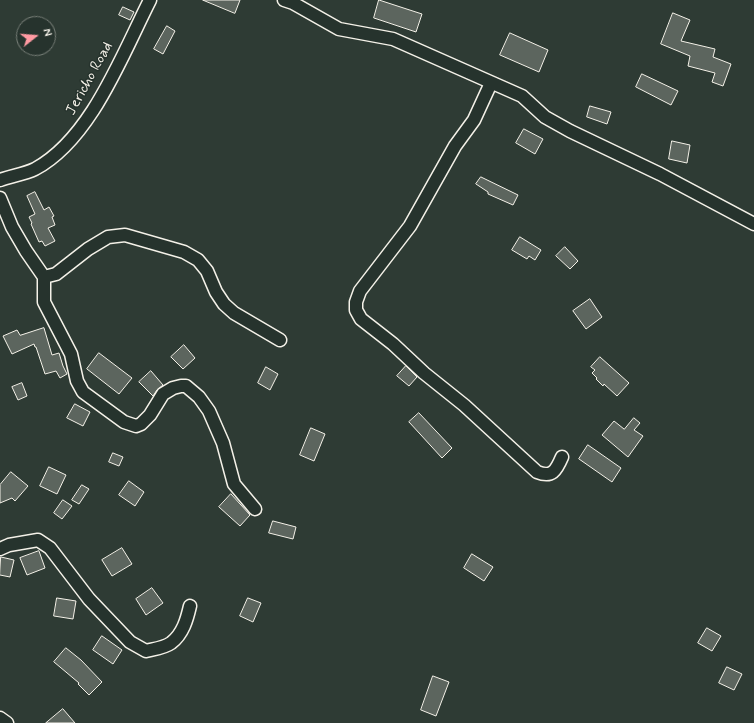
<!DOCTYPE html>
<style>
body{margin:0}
#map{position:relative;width:754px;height:723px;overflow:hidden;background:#2e3b34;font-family:Mynerve,sans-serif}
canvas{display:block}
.north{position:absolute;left:16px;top:16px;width:40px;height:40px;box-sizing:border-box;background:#26332d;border:1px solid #787f78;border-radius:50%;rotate:73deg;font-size:11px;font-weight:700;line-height:16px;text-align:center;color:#f4f1e8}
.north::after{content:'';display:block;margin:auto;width:14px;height:18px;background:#ff9aa2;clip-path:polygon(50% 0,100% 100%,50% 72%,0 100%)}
</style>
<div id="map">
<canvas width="754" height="723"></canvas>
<div class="north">N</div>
</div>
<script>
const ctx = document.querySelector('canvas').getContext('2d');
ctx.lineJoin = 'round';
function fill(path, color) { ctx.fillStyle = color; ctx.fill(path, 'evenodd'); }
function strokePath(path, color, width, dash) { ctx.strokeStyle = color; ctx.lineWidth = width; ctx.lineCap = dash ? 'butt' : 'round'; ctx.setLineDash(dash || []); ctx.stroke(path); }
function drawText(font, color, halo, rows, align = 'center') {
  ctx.font = font + ' Mynerve,sans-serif'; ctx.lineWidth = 3; ctx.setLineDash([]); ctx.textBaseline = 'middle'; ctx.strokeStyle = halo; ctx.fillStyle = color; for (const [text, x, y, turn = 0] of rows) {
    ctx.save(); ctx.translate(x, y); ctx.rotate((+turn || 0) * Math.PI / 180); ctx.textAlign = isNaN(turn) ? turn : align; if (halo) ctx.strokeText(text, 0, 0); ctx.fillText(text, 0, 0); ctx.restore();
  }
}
const building = new Path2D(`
 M203,0h37l-5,13z
 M379,0l43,14 -6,18 -42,-14z
 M123,7l11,5 -4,8 -11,-5z
 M673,13l17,7 -9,21 34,8 -2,8 18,7 -8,22 -11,-4 3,-9 -27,-7 2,-10 -29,-12z
 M167,26l8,5 -12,23 -9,-5z
 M510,33l38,17 -9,22 -39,-17z
 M642,74l36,17 -7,14 -35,-18z
 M590,106l21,6 -4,12 -20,-7z
 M524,129l19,10 -8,15 -19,-11z
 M672,141l18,4 -3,18 -18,-4z
 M481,177l37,18 -5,10 -25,-11v-2l-12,-8z
 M35,192l9,18 5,-3 5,9 -2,1 3,8 -7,3 7,13 -10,5 -3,-5 -3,1 -8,-18 1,-1 -3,-6 6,-3 -8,-18z
 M520,237l21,13 -6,10 -6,-4 -2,3 -15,-9z
 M565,247l13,14 -8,8 -14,-13z
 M590,299l12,18 -16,12 -13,-18z
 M44,328l8,27 7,-2 4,13 4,8 -7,4 -4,-7 -11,3 -9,-27h-1l-1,-3 -22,10 -9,-18 14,-6 3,5z
 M184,345l11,13 -12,11 -12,-12z
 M99,353l33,25 -13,16 -32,-25z
 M600,357l29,26 -12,13 -13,-12 -1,2 -7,-7 1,-1 -5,-5 3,-3 -4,-3z
 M406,366l11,11 -8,9 -12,-10z
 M266,367l12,7 -8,16 -12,-7z
 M151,371l12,14 -6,5 -4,6 -14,-14z
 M22,383l5,13 -9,4 -6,-13z
 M75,404l15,8 -7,14 -16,-8z
 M419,413l33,35 -10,10 -33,-36z
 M634,418l6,5 -6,7 9,6 -15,21 -26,-22 12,-14 10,8z
 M311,428l14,6 -11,27 -14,-6z
 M588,445l33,23 -9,14 -33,-23z
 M113,453l10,4 -4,9 -10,-4z
 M49,467l17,8 -9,19 -17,-8z
 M11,472l17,14 -13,15 -3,-3 -12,5v-18z
 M129,481l15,11 -9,14 -16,-11z
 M82,485l7,4 -10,15 -7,-4z
 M231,494l19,21 -10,11 -21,-19z
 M63,500l9,6 -10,13 -8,-6z
 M273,521l23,6 -3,12 -24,-6z
 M122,548l10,16 -20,12 -10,-16z
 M39,551l6,17 -18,7 -7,-17z
 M472,554l21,13 -9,14 -20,-13z
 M1,557l13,3 -4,17 -10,-2z
 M152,588l11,15 -17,12 -10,-16z
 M57,598l19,3 -3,18 -19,-3z
 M248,598l13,5 -8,19 -13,-6z
 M707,628l14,8 -9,15 -14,-8z
 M102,636l20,14 -9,14 -20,-14z
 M66,648l15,12 21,22 -13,13 -11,-11 1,-1 -25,-21z
 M727,667l15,7 -8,16 -15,-7z
 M433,676l16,6 -13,34 -15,-6z
 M63,709l12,14h-29z`);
fill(building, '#5c655e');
strokePath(building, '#f4f1e8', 1);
const minor = new Path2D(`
 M284,0l9,3 46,26 54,10 129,57 23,21 25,14 90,43 94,50
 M491,83l-17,37 -19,26 -45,80 -50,65 -4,11v8l5,9 32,25 31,29 40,32 73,67c15,6 19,-1 25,-15
 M0,180c11,-4 25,-6 35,-11 56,-30 87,-114 115,-169
 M0,198l12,29 14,24 18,26 12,-3 32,-25 20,-12 17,-2 59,17 14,8 9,11 9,21 8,12 10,9 46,27
 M44,277v25l27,52 6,27 6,11 41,30 12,4 5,-2 9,-9 13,-21 10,-6 8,-2h5l13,11 10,14 14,32 11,41 21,25
 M0,549l9,-4 29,-5 12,8 39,51 41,43 16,9c8,-2 18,-3 25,-8 12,-9 16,-24 19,-37
 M0,718l7,5`);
strokePath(minor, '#f4f1e8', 15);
strokePath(minor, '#26332d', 12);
drawText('15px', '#f4f1e8', '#26332d', [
 ["Jericho Road",90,79,-61]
]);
</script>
